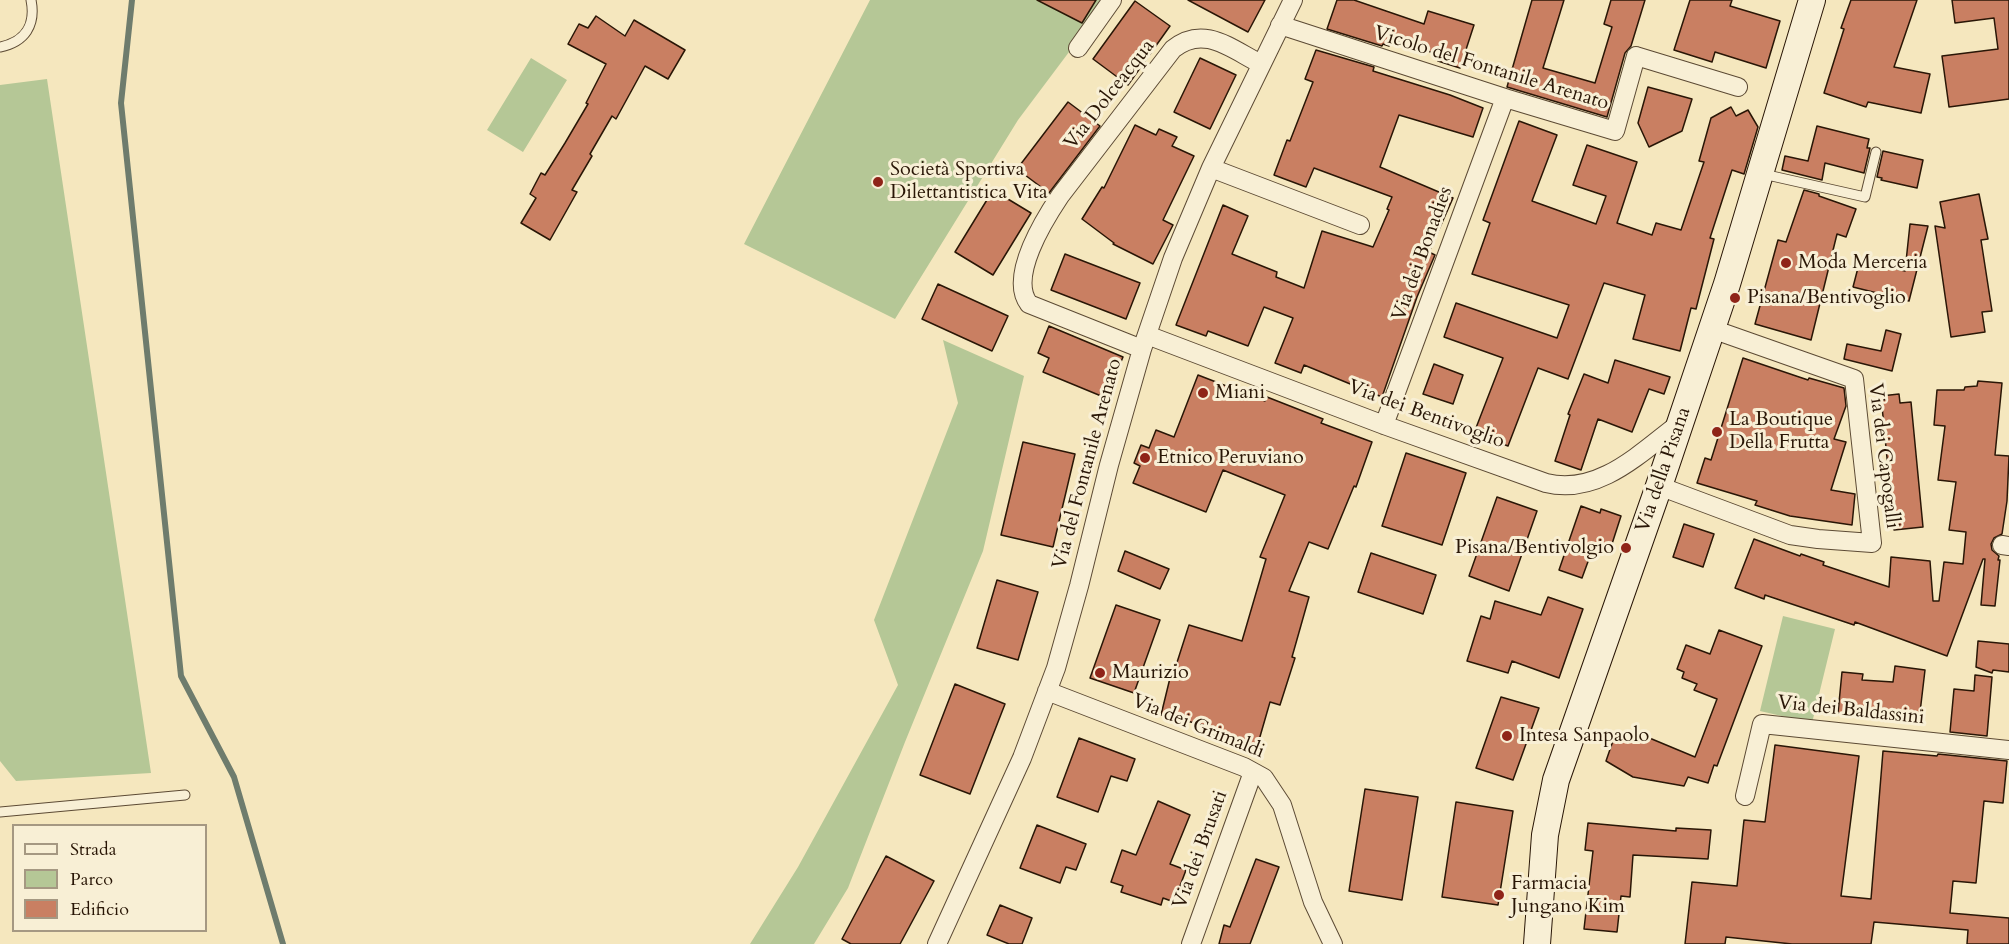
<!DOCTYPE html>
<meta charset="utf-8">
<style>
body{margin:0}
#map{position:relative;width:2009px;height:944px;overflow:hidden;background:#f5e7be;font-family:Cardo,serif}
canvas{display:block}
.legend{position:absolute;left:12px;top:824px;width:195px;height:108px;box-sizing:border-box;background:#f8efd5;border:2px solid #a59882;margin:0;padding:8px 10px;list-style:none;font-size:18px;color:#291606}
.legend li{display:flex;align-items:center;gap:12px;height:30px}
.legend b{width:30px;border:2px solid #a59882}
</style>
<div id="map">
<canvas width="2009" height="944"></canvas>
<ul class="legend">
<li><b style="height:8px;background:#f8efd5"></b>Strada</li>
<li><b style="height:16px;background:#b5c796"></b>Parco</li>
<li><b style="height:16px;background:#c97f62"></b>Edificio</li>
</ul>
</div>
<script>
const ctx = document.querySelector('canvas').getContext('2d');
ctx.lineJoin = 'round';
function fill(path, color) { ctx.fillStyle = color; ctx.fill(path, 'evenodd'); }
function strokePath(path, color, width, dash) { ctx.strokeStyle = color; ctx.lineWidth = width; ctx.lineCap = dash ? 'butt' : 'round'; ctx.setLineDash(dash || []); ctx.stroke(path); }
function drawText(font, color, halo, rows, align = 'center') {
  ctx.font = font + ' Cardo,serif'; ctx.lineWidth = 6; ctx.setLineDash([]); ctx.textBaseline = 'middle'; ctx.strokeStyle = halo; ctx.fillStyle = color; for (const [text, x, y, turn = 0] of rows) {
    ctx.save(); ctx.translate(x, y); ctx.rotate((+turn || 0) * Math.PI / 180); ctx.textAlign = isNaN(turn) ? turn : align; if (halo) ctx.strokeText(text, 0, 0); ctx.fillText(text, 0, 0); ctx.restore();
  }
}
fill(new Path2D(`
 M870,0h238l-90,120 -123,199 -151,-75z
 M531,58l36,22 -44,72 -36,-22z
 M47,79l104,694 -135,8 -16,-20v-676z
 M943,340l81,36 -41,175 -78,191 -57,146 -34,56h-64l48,-77 100,-182 -24,-65 84,-217z
 M1783,616l52,13 -23,94 -52,-12z`), '#b5c796');
strokePath(new Path2D(`
 M132,0l-11,103 60,573 53,101 49,167`), '#6e7c6d', 6);
const building = new Path2D(`
 M1037,0h59l-14,23z
 M1188,0h77l-17,32z
 M1337,0h17l70,24 4,-13 46,14 -14,43 -22,-7 2,-6 -49,-16 -2,7 -6,-2 -1,2 -55,-17z
 M1532,0h32l-21,68 52,15 17,-56 -8,-3 7,-24h34l-14,46 -6,7 -18,64 -100,-30z
 M1690,0h42l-2,6 50,15 -14,47 -51,-16 -3,10 -38,-12z
 M1851,0h66l-23,67 36,7 -9,39 -53,-11 -2,5 -42,-14 20,-64 -3,-1z
 M1952,0h57v99l-60,8 -7,-51 56,-7 -4,-31 -39,5z
 M1135,1l35,25 -42,59 -35,-26z
 M596,16l29,20 9,-16 51,30 -17,29 -23,-13 -29,53 -4,-3 -22,38 2,2 -20,34 5,2 -27,48 -29,-17 15,-25 -6,-4 11,-21 4,2 20,-32 23,-39 -2,-1 20,-39 -38,-20 11,-20 9,4z
 M1316,50l58,17 -1,4 77,24 33,13 -10,29 -74,-22 -19,52 73,31 -24,54 6,3 -18,42 -35,100 -78,-32 -3,8 -26,-10 18,-45 -29,-11 -16,39 -40,-15 -2,5 -30,-11 47,-120 25,11 -16,38 45,18 -1,5 28,11 18,-57 51,16 16,-37 -2,-1 5,-12 -78,-29 -8,19 -32,-12 13,-35 3,1 23,-59 -8,-3z
 M1200,58l36,17 -26,54 -36,-17z
 M1648,87l44,12 -10,32 -33,16 -11,-24z
 M1068,102l32,24 -51,67 -32,-24z
 M1731,107l5,9 12,-6 10,17 -14,47 -12,-4 -22,68 4,1 -18,70 -5,-1 -11,43 -47,-12 12,-44 -41,-12 -36,96 -30,-11 -30,78 -34,-13 29,-75 -59,-21 12,-34 101,35 12,-33 -97,-31 18,-51 -7,-3 36,-99 38,14 -25,66 64,23 10,-28 -33,-11 14,-40 50,17 -20,61 35,12 4,-12 25,7 23,-68 -5,-1 12,-43z
 M1135,125l21,10 3,-6 18,8 -5,9 22,10 -31,64 10,5 -20,39 -40,-20 1,-1 -32,-24 20,-32 2,1z
 M1817,126l52,13 -2,9h3l-6,25 -39,-10 -3,17 -40,-10 3,-14 23,5z
 M1883,151l40,9 -6,28 -36,-8 1,-2 -5,-1z
 M993,190l38,23 -38,62 -38,-23z
 M1804,190l15,4v2l37,13 -10,28 -9,-3 -26,106 -56,-16 23,-84 8,2z
 M1979,194l9,45 -7,1 11,71 -10,1 3,20 -34,5 -16,-111 10,2 -5,-26z
 M1910,224l18,2 -19,75 -56,-14 7,-27 45,11z
 M1065,254l75,29 -14,36 -75,-29z
 M938,284l70,32 -16,35 -70,-32z
 M1049,326l74,31 -17,41 -63,-26 6,-14 -11,-5z
 M1886,330l15,4 -9,37 -48,-12 3,-15 34,7z
 M1743,358l65,22 1,-2 35,10 2,18 -12,33 12,3 -15,48 24,4 -3,31 -62,-9 -35,-11 2,-4 -60,-18 8,-25 6,2z
 M1615,360l55,17 -6,17 -15,-5 -17,43 -34,-13 -17,51 -26,-9 15,-46 -2,-1 16,-40 24,9z
 M1434,364l29,11 -10,29 -30,-10z
 M1198,375l67,26 2,-4 56,22 -2,4 51,19 -16,45 -2,-1 -26,63 -19,-7 -20,49 20,6 -17,60 3,1 -15,47 -10,-3 -13,45 -47,-13 2,-7 -51,-12 9,-37h2l17,-53 53,16 24,-82 -6,-2 25,-62 -62,-25 -17,42 -73,-29 7,-17 -6,-3 7,-18 8,3 7,-18 18,7z
 M1978,381l24,2 -7,72 14,1 -2,45 -5,33 -8,4 -3,6 1,6 7,6 -1,4h2l-5,46 -14,-1 4,-46h-2l-36,97 -92,-34 -1,3 -89,-30 -1,4 -29,-11 19,-49 46,17 1,-2 23,8 -1,3 66,22 2,-30 39,4 3,40h6l5,-39 19,2 3,-32 -17,-2 7,-48 -18,-2 7,-54 -11,-1 3,-35h27l1,-3 12,-1z
 M1899,394l1,9 11,-1 12,125 -29,3 -13,-134z
 M1023,442l52,12 -22,93 -52,-12z
 M1406,453l60,20 -24,72 -60,-19z
 M1497,497l40,14 -28,80 -40,-15z
 M1581,506l19,7 1,-4 20,7 -10,31 -3,-1 -3,6 -12,-4 -11,30 -23,-8z
 M1684,524l30,10 -11,33 -30,-10z
 M1125,551l44,18 -9,20 -42,-18z
 M1371,553l65,22 -13,39 -65,-22z
 M997,580l41,12 -20,68 -41,-12z
 M1548,597l35,12 -24,69 -47,-17 -4,12 -41,-12 14,-45 9,3 5,-18 46,14z
 M1116,605l44,15 -26,73 -44,-15z
 M1719,630l43,16 -45,120 -3,-1 -6,18 -20,-6 -4,9 -51,-9 -27,-16 9,-26 32,2 48,20 22,-58 -23,-9 3,-6 -15,-6 2,-6 -7,-3 9,-24 24,9z
 M1978,641l31,3v28l-16,-2 -1,3 -16,-6z
 M1895,666l30,4 -6,51 -81,-8 4,-41 21,2 -1,6 31,2z
 M1975,675l17,2 -5,59 -37,-4 4,-43 20,2z
 M955,684l50,20 -35,90 -50,-19z
 M1501,697l38,11 -26,72 -37,-12z
 M1079,738l56,21 -8,22 -16,-5 -13,36 -41,-15z
 M1775,745l84,11 -18,140 30,3 12,-148 54,5 1,-2 69,7 -4,42 -19,-2 -8,82 -23,-2 -3,32 59,5v26h-42l1,-14 -94,-8 -3,22h-79l-66,-7 -1,7h-40l7,-62 45,4 7,-66 21,2z
 M1365,789l53,8 -16,103 -53,-9z
 M1158,801l32,14 -20,49 16,6 -12,32 -11,-4 -2,7 -40,-13 2,-6 -12,-4 11,-32 14,5z
 M1456,802l57,9 -15,94 -56,-8z
 M1588,823l88,8v-3l35,2 -3,29 -75,-4 -3,42 -9,-1 -4,36 -33,-3 9,-78 -8,-1z
 M1037,825l49,19 -10,26 -10,-3 -6,16 -40,-15z
 M886,856l48,25 -34,63h-49l-9,-5z
 M1256,859l23,8 -29,77h-31l5,-19 6,2z
 M1000,905l32,13 -10,26h-13l-22,-9z`);
fill(building, '#c97f62');
strokePath(building, '#291606', 1.5);
const lane = new Path2D(`
 M0,47c25,-5 36,-22 31,-47
 M1763,174l102,23 11,-45
 M0,812l185,-17`);
const street = new Path2D(`
 M1280,25l225,73 110,33 21,-75 102,31
 M1078,48l34,-48
 M1211,168l149,57
 M1147,335l237,90 162,58c53,13 95,-31 134,-60
 M1142,349l-113,-45c-21,-27 15,-84 31,-108l113,-147c31,-25 58,0 88,15
 M1384,425l121,-327
 M1659,486l131,49 28,4 54,4 -18,-164 -142,-50
 M2002,545l7,1
 M1047,691l197,76 20,11 18,27 31,97 20,42
 M1745,796l17,-72 247,26
 M937,944l85,-186 34,-90 23,-82 30,-121 33,-116 31,-91 38,-90 82,-168
 M1191,944l62,-172`);
const secondary = new Path2D(`
 M1537,944l8,-109 11,-55 103,-294 68,-202 85,-284`);
strokePath(lane, '#5c4a34', 11);
strokePath(street, '#5c4a34', 20);
strokePath(secondary, '#291606', 28);
strokePath(lane, '#f8efd5', 9);
strokePath(street, '#f8efd5', 18);
strokePath(secondary, '#f8efd5', 26);
for (const [x, y, r, color] of [
 [878,182,6,"#8f2418"],
 [1786,263,6,"#8f2418"],
 [1735,298,6,"#8f2418"],
 [1203,393,6,"#8f2418"],
 [1717,432,6,"#8f2418"],
 [1145,458,6,"#8f2418"],
 [1626,548,6,"#8f2418"],
 [1100,673,6,"#8f2418"],
 [1507,736,6,"#8f2418"],
 [1499,895,6,"#8f2418"]
]) { const dot = new Path2D(); dot.arc(x, y, r, 0, 2 * Math.PI); ctx.fillStyle = color; ctx.fill(dot); strokePath(dot, '#f8efd5', 2); }
drawText('20px', '#291606', '#f8efd5', [
 ["Vicolo del Fontanile Arenato",1491,69,17],
 ["Via Dolceacqua",1110,95,-52],
 ["Via dei Bonadies",1423,254,-70],
 ["Via dei Bentivoglio",1426,415,20],
 ["Via dei Capogalli",1883,456,83],
 ["Via del Fontanile Arenato",1088,464,-75],
 ["Via della Pisana",1664,470,-71],
 ["Via dei Baldassini",1851,711,6],
 ["Via dei Grimaldi",1198,727,22],
 ["Via dei Brusati",1201,850,-70]
]);
drawText('20px', '#291606', '#f8efd5', [
 ["Società Sportiva",890,170],
 ["Dilettantistica Vita",890,193],
 ["Moda Merceria",1798,263],
 ["Pisana/Bentivoglio",1747,298],
 ["Miani",1215,393],
 ["La Boutique",1729,420],
 ["Della Frutta",1729,443],
 ["Etnico Peruviano",1157,458],
 ["Pisana/Bentivolgio",1614,548,"right"],
 ["Maurizio",1112,673],
 ["Intesa Sanpaolo",1519,736],
 ["Farmacia",1511,884],
 ["Jungano Kim",1511,907]
], 'left');
</script>
